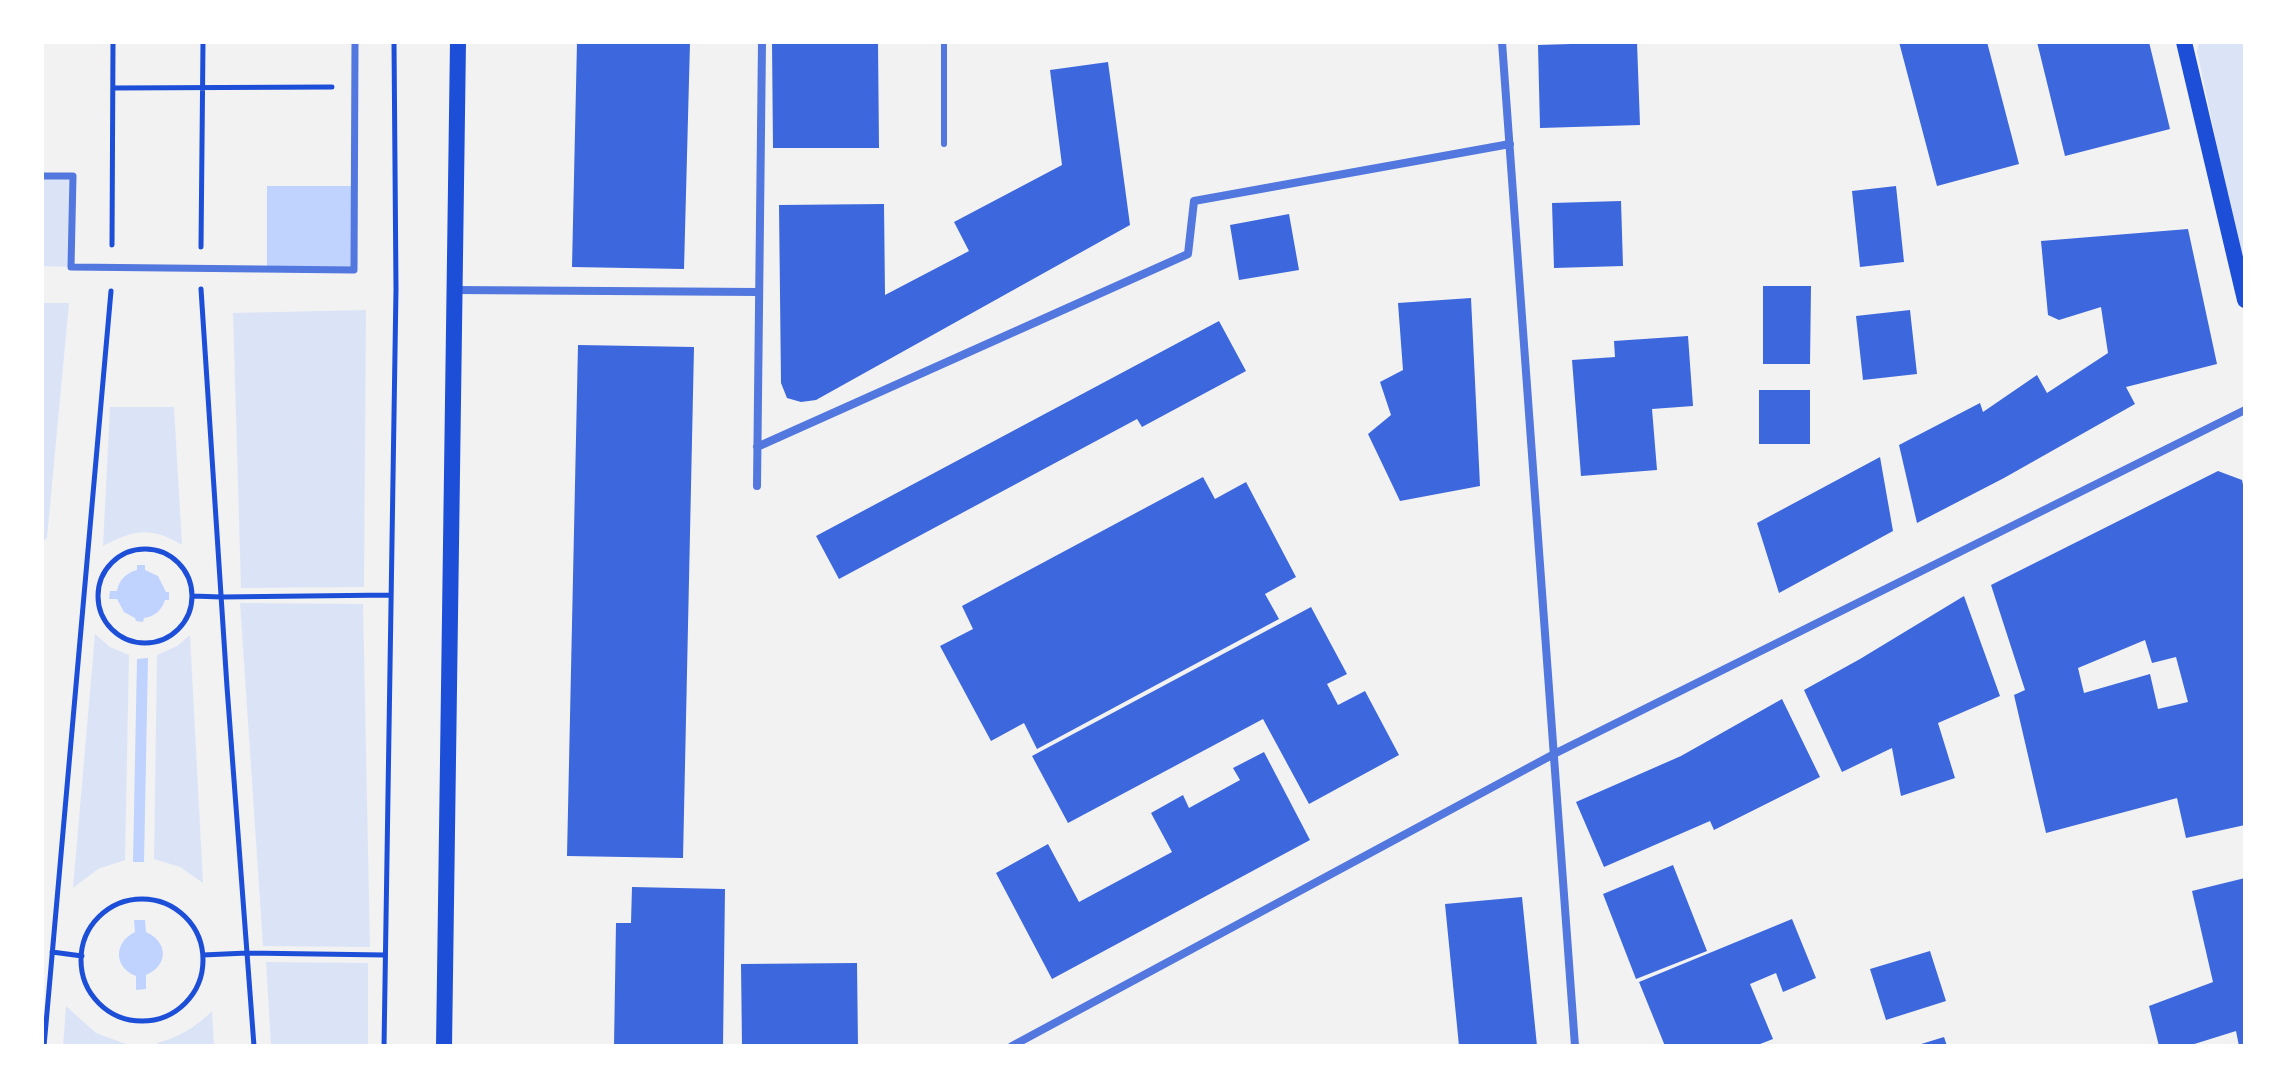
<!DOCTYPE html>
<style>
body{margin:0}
#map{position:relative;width:2287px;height:1088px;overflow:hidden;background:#f2f2f2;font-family:"PT Sans",sans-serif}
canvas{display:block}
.frame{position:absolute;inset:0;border:44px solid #fff;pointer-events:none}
</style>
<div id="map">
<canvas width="2287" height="1088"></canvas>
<div class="frame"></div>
</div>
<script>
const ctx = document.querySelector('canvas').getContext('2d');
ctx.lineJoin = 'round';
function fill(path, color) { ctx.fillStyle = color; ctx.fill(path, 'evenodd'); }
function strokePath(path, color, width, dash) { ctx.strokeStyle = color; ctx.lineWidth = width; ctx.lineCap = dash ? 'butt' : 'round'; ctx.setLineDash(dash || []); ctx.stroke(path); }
fill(new Path2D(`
 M2199,42h46v235l-48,-226z
 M42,176h31l-2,91 -29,-1z
 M42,303h27l-22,235 -5,4z
 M366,310l-2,277 -123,1 -8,-275z
 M110,407h64l8,138c-32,-19 -48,-15 -79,1z
 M240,603l123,1 7,343 -107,-1z
 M95,634l15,13 19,8 -4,205 -27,9 -25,19z
 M190,635l13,248 -23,-16 -26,-8 3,-204 20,-9z
 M266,962l102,1v83h-97z
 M66,1006l30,27 30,11v2h-63z
 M212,1011l2,35h-57v-3c21,-5 40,-17 55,-32z`), '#dbe4f7');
fill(new Path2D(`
 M267,186h87v84l-87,-1z
 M137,565h8v5l13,6 8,16h3v8h-4c-3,10 -11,17 -21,18l-1,4 -7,-1 -1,-3 -11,-6 -7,-13h-8l1,-8h7c2,-11 9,-18 20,-21z
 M148,658l-4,204h-11l4,-203z
 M134,920h11l1,12c22,10 23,33 0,43v14l-10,1v-14c-23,-9 -22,-34 -1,-44z`), '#bfd3fe');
fill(new Path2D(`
 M577,42h113l-6,227 -112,-2z
 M772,42h106l1,106h-106z
 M1637,42l3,83 -100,3 -2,-83z
 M1899,42h88l32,122 -82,22z
 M2037,42h112l21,87 -105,27z
 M1108,62l22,163 -314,175 -15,2 -14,-4 -6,-15 -2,-178 105,-1 1,91 84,-44 -15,-29 108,-57 -12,-95z
 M1896,186l8,76 -44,5 -8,-76z
 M1621,201l2,65 -69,2 -2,-65z
 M1289,214l10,56 -60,10 -9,-55z
 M2188,229l29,135 -91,23 9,17 -131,74 -87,45 -18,-78 81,-42 3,9 54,-37 10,18 61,-40 -7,-46 -42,13 -11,-5 -7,-74z
 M1763,286h48l-1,78h-47z
 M1471,298l9,188 -80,15 -32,-67 23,-19 -11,-33 23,-12 -5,-67z
 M1910,310l7,64 -54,6 -7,-64z
 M1219,321l27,50 -104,56 -5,-8 -298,160 -23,-43z
 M1688,336l5,70 -41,3 5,61 -76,6 -9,-116 43,-3 -1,-16z
 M578,345l116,2 -11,511 -116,-2z
 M1759,390h51v54h-51z
 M1880,457l13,74 -114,62 -22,-70z
 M2218,471l24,9 3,14v331l-59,13 -9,-40 -131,35 -32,-138 11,-5 -34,-105zM2145,640l7,23 24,-6 12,45 -30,7 -8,-35 -66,19 -6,-25z
 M1203,477l12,22 31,-17 50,95 -31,17 14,25 -242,130 -13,-26 -33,18 -51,-95 33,-17 -11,-23z
 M1964,596l36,100 -62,27 17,55 -54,18 -9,-48 -50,24 -38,-82 56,-31z
 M1311,607l36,67 -20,10 11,21 27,-14 34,64 -90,49 -46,-85 -195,104 -36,-67z
 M1782,699l38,78 -106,53 -4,-9 -106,46 -28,-65 105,-46z
 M1264,752l46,88 -258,139 -56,-106 52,-29 31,58 93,-50 -21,-39 32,-18 6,13 51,-28 -7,-12z
 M1673,865l34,86 -71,28 -33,-85z
 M2245,878v168h-6l-3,-15 -48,15h-29l-10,-40 64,-24 -21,-91z
 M632,887l93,2 -2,157h-109l2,-123h15z
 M1522,897l15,149h-78l-14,-142z
 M1792,919l24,59 -33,14 -7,-19 -26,11 23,55 -18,7h-90l-26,-64z
 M1930,951l16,50 -60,19 -16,-51z
 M857,963l1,83h-116l-1,-82z
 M1944,1037l3,9h-29v-1z`), '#3d67dc');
strokePath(new Path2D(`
 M113,88l219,-1
 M112,245l1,-203
 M201,247l2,-205
 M201,289l26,398 27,359
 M98 596a47 47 0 1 1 94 0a47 47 0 1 1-94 0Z
 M193,596l28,1 170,-2
 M81 960a61 61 0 1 1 122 0a61 61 0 1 1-122 0Z
 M52,952l30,4
 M203,955l44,-2 138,2
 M44,1046l67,-755
 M384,1046l12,-757 -2,-247`), '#1d4ed8', 5);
strokePath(new Path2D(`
 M944,42v102`), '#5277de', 6);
strokePath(new Path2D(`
 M42,176h31l-2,91 283,3 1,-228`), '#5277de', 7);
strokePath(new Path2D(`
 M1502,42l73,1004
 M455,290l304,2
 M757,447l431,-193 6,-53 316,-57
 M757,486l5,-444
 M1012,1046l542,-292 691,-344`), '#5277de', 8);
strokePath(new Path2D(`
 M2184,42l61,258
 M444,1046l14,-1004`), '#1d4ed8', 16);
</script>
